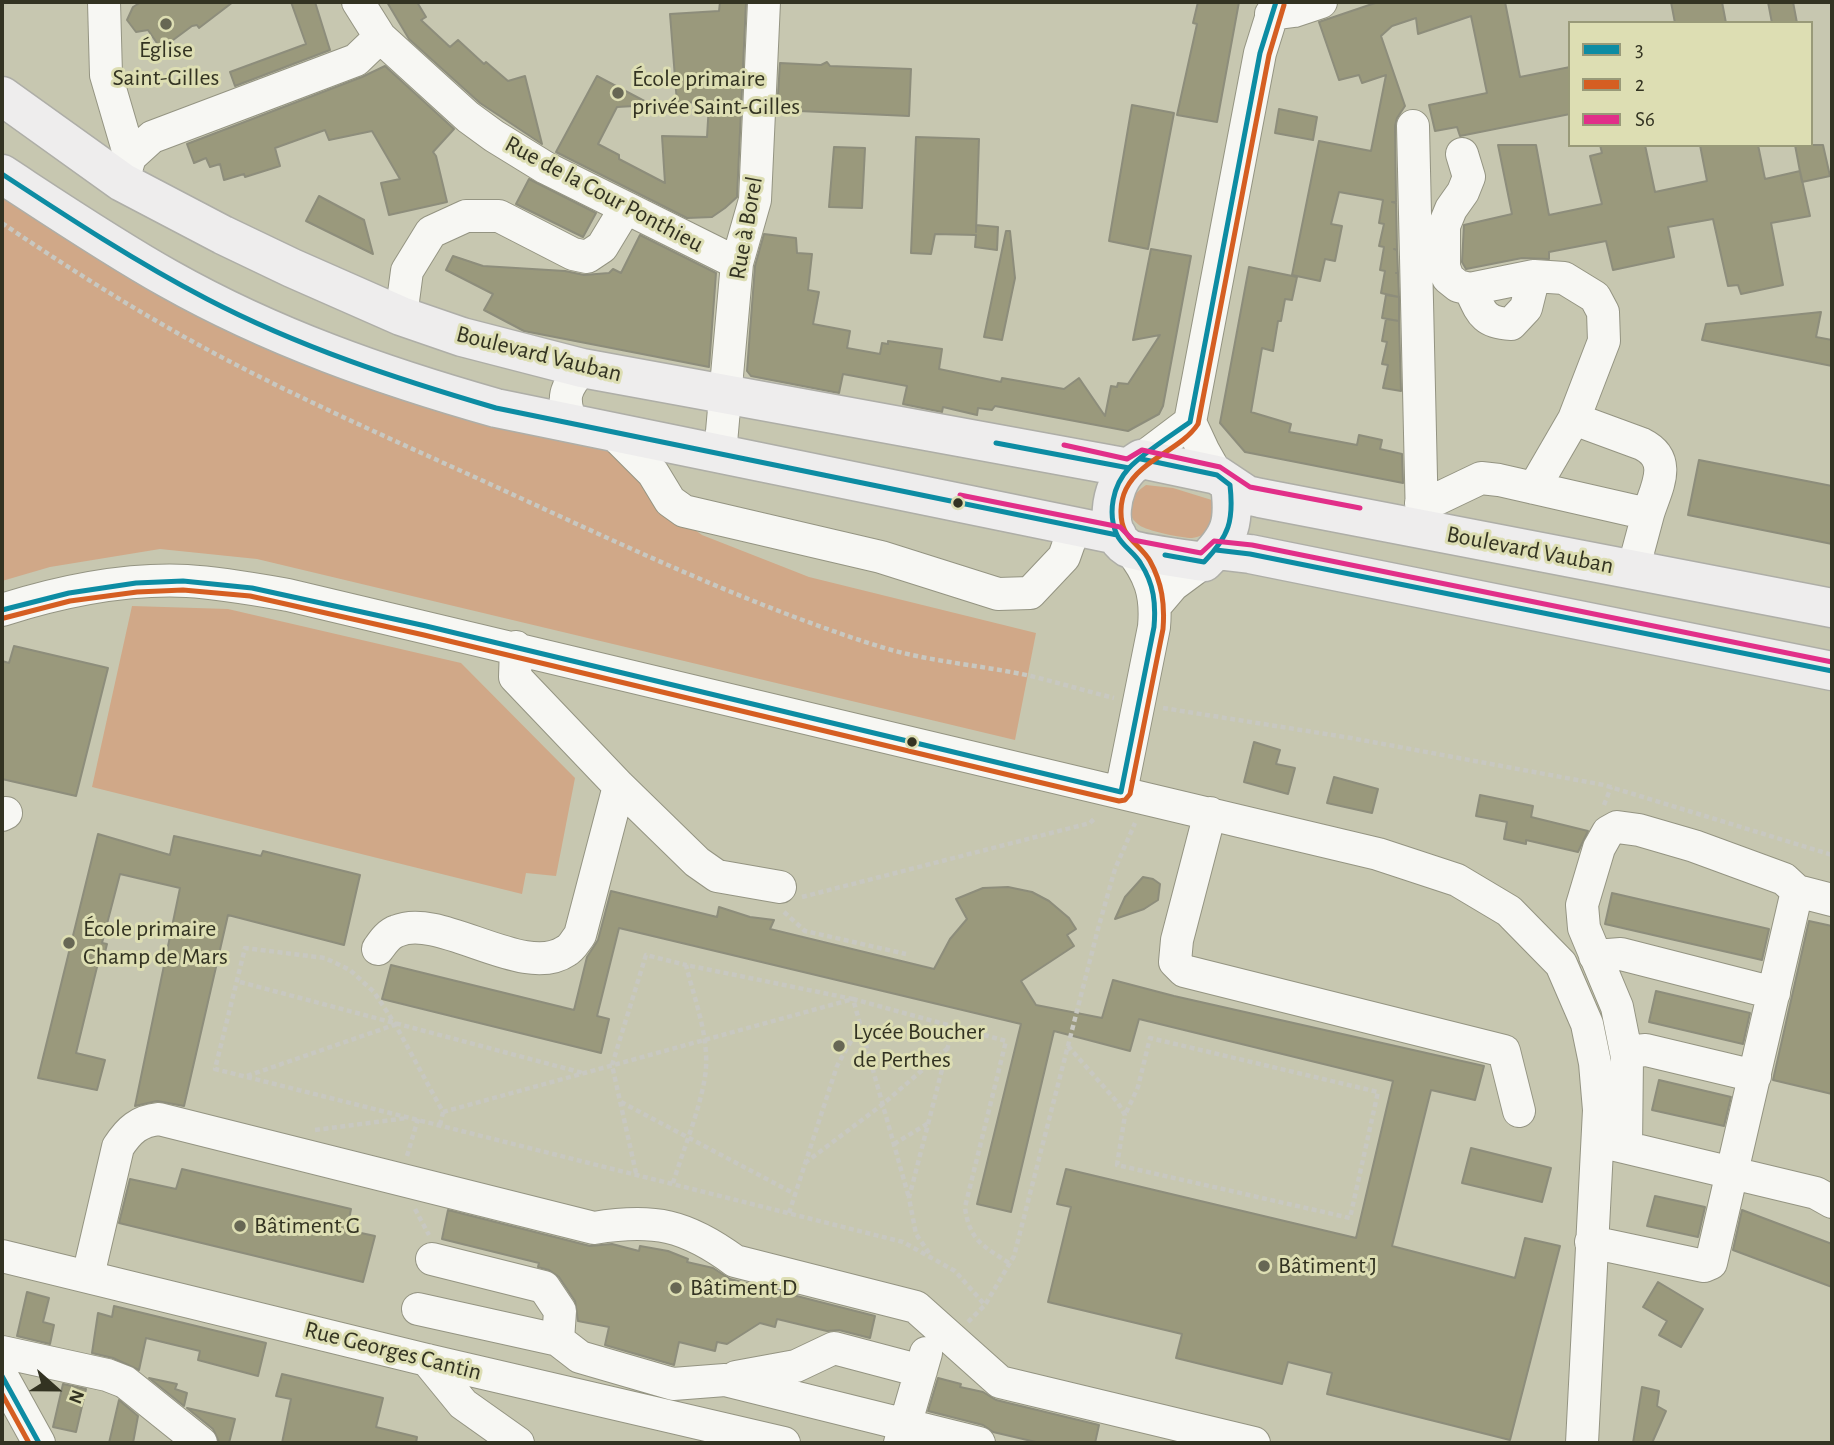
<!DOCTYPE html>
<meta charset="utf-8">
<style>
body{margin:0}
#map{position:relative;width:1834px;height:1445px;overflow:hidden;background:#c7c7b0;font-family:"Alegreya Sans",sans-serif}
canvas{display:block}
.frame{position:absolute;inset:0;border:4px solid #332;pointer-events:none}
.legend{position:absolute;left:1568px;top:21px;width:245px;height:126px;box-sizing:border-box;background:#dddeb3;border:2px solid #999a79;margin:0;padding:9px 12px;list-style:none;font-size:21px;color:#332}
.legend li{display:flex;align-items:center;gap:14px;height:35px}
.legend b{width:35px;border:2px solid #999a79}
.north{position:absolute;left:21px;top:1354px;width:70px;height:70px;-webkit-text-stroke:5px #dddeb3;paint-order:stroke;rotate:111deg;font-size:19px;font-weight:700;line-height:28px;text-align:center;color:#332}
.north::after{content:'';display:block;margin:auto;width:24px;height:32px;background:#332;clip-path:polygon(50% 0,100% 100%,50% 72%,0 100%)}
</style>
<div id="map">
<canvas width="1834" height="1445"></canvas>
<div class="frame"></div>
<ul class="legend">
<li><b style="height:9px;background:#0d8ca3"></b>3</li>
<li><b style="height:9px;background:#d55e22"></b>2</li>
<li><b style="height:9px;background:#e12f89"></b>S6</li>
</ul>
<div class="north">N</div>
</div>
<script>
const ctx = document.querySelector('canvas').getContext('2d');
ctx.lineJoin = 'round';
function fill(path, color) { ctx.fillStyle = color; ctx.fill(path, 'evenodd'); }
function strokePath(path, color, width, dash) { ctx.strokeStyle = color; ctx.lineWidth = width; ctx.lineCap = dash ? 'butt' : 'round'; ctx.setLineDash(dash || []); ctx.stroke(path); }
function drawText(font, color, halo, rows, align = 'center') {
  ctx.font = font + ' "Alegreya Sans",sans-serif'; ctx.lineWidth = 6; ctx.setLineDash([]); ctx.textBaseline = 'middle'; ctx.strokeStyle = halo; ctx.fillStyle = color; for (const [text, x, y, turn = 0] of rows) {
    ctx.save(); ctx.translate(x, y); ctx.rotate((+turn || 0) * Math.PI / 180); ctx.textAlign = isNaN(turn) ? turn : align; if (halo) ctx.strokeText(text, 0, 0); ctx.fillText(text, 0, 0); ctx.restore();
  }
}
fill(new Path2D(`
 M2,183l309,179 164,61 134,25 63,65 30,22 107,42 227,56 -21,107 -758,-181 -97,-10 -110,18 -48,14z
 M1146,485l27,3 42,13 -2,29c-6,3 -13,7 -21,8 -10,0 -45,-7 -53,-13 -18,-14 -8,-30 7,-40z
 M132,606l96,3 233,54 114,115 -19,98 -30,-3 -4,21 -430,-107z`), '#d0a888');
const building = new Path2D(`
 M141,2h92l-34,26 -2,-3 -5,1 -31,23 -13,-19 -12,2 -9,-12 6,-13z
 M291,2h24l15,48 -95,36 -5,-14 76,-28z
 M387,2h30l9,15 -5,3 29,27 8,-7 26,24 2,-2 22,19 17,-5 17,68 -62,-41 -71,-64z
 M720,2h26l-9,195 -12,11 -13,9 -25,1 -131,-66 41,-76 55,29 -35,2 -19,37 21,11v4l46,24 -3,-47 45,1 2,-33 -4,-2 -28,1 -7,-89 49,-3z
 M1198,2h41l-22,120 -40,-7 20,-91 -4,-1z
 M1378,2h127l15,75 50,-10v47l-110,22 -3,-9 -22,4 -6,-26 58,-12 -16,-77 -53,18 -2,-16 -24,8 -11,10 24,70 -8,12 -2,8 1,76h-4l4,1 1,47 -3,-1 3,1 1,23h-2h2l1,24 -18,-4 4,-22 -5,-1 4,-23 -5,-1 5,-22 -5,-1 4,-23 -5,-1 -39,-7 -8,32 11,2 -7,35 -10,-2 -5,22 -28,-6 27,-134 52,10 15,-76 -24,8 -3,-8 -20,5 -20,-58z
 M1671,2h51l4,21h-51z
 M1768,2h25l4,21h-25z
 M827,62l3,4 81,3 -2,47 -132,-6 3,-47 41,2z
 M385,66l69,63 -21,23 3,4 11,46 -58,13 -8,-32 19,-4 -28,-48 -43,9 -4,-10 -50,18 5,18 -35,11 -1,-3 -20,6 -4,-16 -10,3 -4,-9 -12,5 -7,-19 175,-67z
 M1132,105l42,8 -26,136 -39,-8z
 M1279,109l38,8 -4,23 -38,-7z
 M916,137l63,2 -3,93v-7l22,2 -1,23 -22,-3 1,-12 -41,-1 -4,20 -20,-1z
 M1498,145h38l13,70 53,-11 -12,-48 12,-3 -2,-8h45l10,47 52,-11 -7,-36h58l7,34 35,-8 10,45 -39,7 12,62 -42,9 -3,-9 -10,1 -15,-67 -45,8 6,30 -61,13 -7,-29 -57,11v7l-27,-1 -56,11 -4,-7 2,-37 48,-11z
 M1795,145h28l7,31 -28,6z
 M834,147l31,1 -3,60 -33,-1z
 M529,179l67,34 -13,24 -67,-33z
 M319,196l45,24 9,34 -67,-33z
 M1006,231h4l5,47 -13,62 -18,-3z
 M764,234l32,4 1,15 15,1 -4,36 11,2 -6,32 37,7 -3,17 33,6 2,-11 6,1v-3l54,8 -3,20 62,13 1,-4 62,11 15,-11 26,38 6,-30 6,1 1,-4 10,1 32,-49 -27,5 18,-91 40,7 -28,150 -4,8 -31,17 -133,-25 -3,4 -14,-2 -1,7 -34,-8 -1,5 -39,-8 4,-18 -64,-12 -4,19 -88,-17 -4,-5 8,-105z
 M640,235l76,38 -7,94 -185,-36 -40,-21 9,-16 -47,-24 7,-14 30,10 82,5 19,4 25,-2 4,-4 8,4z
 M1249,267l48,10 -5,23 -7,-1 -4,22h-3l-5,30 -11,-3 -11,64 40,12 -2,8 68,13 2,-10 23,5 -2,9 22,5 1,29 -158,-31 -25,-29z
 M1386,295l13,2v24l-17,-3z
 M1821,312l-5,25 16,3v26l-130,-26 4,-16z
 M1386,319l13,2 2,70 -18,-3 5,-23 -6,-1 5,-22 -5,-1z
 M1699,460l133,26v58l-144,-29z
 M14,646l94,22 -32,128 -74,-17v-118l7,2z
 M1254,742l26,8 -4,14 19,4 -7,26 -44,-12z
 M1334,777l44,12 -6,24 -45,-10z
 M1480,795l53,11 -2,11 57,14 -10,21 -52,-12v4l-22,-5 3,-17 -31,-6z
 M98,834l72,21 4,-19 87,20 2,-5 97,24 -16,70 -116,-30 -44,191 -27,-5 -22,5 45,-218 -60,-14 -18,69 5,1 -5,20 -4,-1 -22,90 29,7 -8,30 -59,-12z
 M1143,877l10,2 7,5 -2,16 -14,9 -29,10 10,-22z
 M1008,887l24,5 17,9 20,17 7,11 -9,6 7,11 -53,35 15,24 66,13 11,-38 61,16 310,70 -9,34 -44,-10 -39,156 123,32 10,-40 35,8 -50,194 -183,-46 5,-21 -44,-11 -6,22 -106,-26 6,-24 -134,-32 23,-95 -14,-3 9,-35 290,69 37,-157 -254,-62 -9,32 -76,-20 -43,181 -34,-8 44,-180 -402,-96 -22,88 12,3 -8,34 -219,-54 9,-34 183,45 13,-53 11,-17 13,-49 106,26 2,-10 31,10 24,3 -4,9 164,40 16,-30 17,-20 -11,-20 27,-11z
 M1612,893l157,36 -7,31 -157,-36z
 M1809,921l23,5v168l-59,-14z
 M1656,991l94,22 -7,31 -94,-22z
 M1659,1080l72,17 -7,29 -72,-16z
 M1471,1148l80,20 -9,34 -80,-19z
 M182,1169l169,40 -4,21 28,6 -12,46 -244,-59 11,-44 46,10z
 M1655,1196l50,11 -7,30 -51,-11z
 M448,1210l142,36 22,-2 27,7 1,-5 28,5 20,8 -1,3 26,6 17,11 145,37 -5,22 -31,-8 -12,1 -50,-12 -2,8 -15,-4 -33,21 -10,-2 -2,9 -36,-9 -5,23 -69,-20 4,-18 -31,-6 -3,-20 -16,-24 -10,-7 -11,-3 1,-4 -97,-24z
 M1742,1210l90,34v43l-99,-37z
 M1658,1282l45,27 -22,38 -22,-12 8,-14 -24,-14z
 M27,1292l22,6 -6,24 11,3 -4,19 -33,-8z
 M114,1306l152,37 -8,33 -60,-16 2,-9 -54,-13 -7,32 -26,-12 -21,-5 6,-40 14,4z
 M282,1374l101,24 -7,29 41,10 -1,6h-134l9,-44 -15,-3z
 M149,1378l28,6 -2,5 12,4 -3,13z
 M938,1378l23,6 -1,3 23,5 13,8 103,25 -4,18h-55l-47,-11 -10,-7 -55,-14z
 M63,1384l23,5 -10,43 -23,-5z
 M1642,1387l17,4 -2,15 9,5 -14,32h-19z
 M119,1400l19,16 -5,27h-24z
 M187,1408l48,11 -6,24 -10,-1 -6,-13z`);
fill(building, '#9a997c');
strokePath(building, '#8d8d7b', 2);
const minor = new Path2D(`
 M104,2l2,73 24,82 -5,17
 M358,2l22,35 88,80 26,19 52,32 191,95
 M1271,14l23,-3 27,-9
 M1413,126l9,395
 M1462,154l7,23 -6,15 -12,17 -7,17v41l4,11 10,8 12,3 64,-13 30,2 31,19 8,15 1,29 -30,78
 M130,157l22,-20 204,-77 24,-23
 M1470,289c11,23 13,34 41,35l15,-16 8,-32
 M401,316l6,-45 24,-39 35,-16h33l74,38 14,3 15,-10 23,-38
 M571,423c-9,-27 -7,-32 11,-55
 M612,432l41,41 17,28 14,10 197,46 117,37 32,-1 34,-36 11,-31
 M720,454l17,-191 18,-63 9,-198
 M1141,459l49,-37
 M1217,475l-14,-25 -13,-28 70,-369 16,-51
 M1421,503l16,-4 44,-21 18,2 149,34c8,-26 26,-54 -6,-70l-68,-25 -40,69
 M1633,570l15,-56
 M1156,605l17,-20 31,-23
 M2,610c60,-19 122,-32 185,-29 34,2 67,8 101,14l1090,259 79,26 52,31 52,53 26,60 8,39 4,47 -17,333
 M516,647l-1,30 104,109 78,76 20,14 63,11
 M1121,792l33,-165c3,-33 -4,-53 -25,-79
 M1210,813l-33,127 -2,22 9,9 320,80 15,60
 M2,815l4,-2
 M378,949c5,-7 10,-15 19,-18 43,-19 127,49 169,20 6,-3 10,-11 14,-16l39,-149
 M1595,956l26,-2 153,39
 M1626,1052l20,-2 109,26
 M1607,1143l209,50 16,9
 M1626,1147l1,-90 -10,-50 -33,-79 -2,-23 17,-57 9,-16 9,-5 22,3 55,16 90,33 13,12 35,9
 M1591,1242l113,24 7,-3 86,-372
 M2,1256l425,104 357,83
 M432,1259l112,28 16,24 -2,29
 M88,1276l30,-129c11,-17 21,-26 41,-28l435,109c60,-10 92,-3 141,33l181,46 84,75 254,61
 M418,1309l140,31 22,17 93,27 52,-4 254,63
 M2,1352l105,23 18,7 76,61
 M427,1360l36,44 55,39
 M2,1376l37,67
 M736,1377l60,-11 38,-18 87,23
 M900,1443l26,-90`);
const major = new Path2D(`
 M2,96l120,86 101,53 69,33 109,48 61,21 120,31 547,100
 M2,174c55,36 110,73 167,105 103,58 214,97 327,129l621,127
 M1230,485c5,37 1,51 -26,77 -13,-2 -67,-9 -76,-14 -26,-16 -17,-61 0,-79 3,-4 9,-7 13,-10l76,16 30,20 13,3 572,110
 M1216,550l34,4 582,117`);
strokePath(minor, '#949482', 34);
strokePath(major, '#aeaea7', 41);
strokePath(new Path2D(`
 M2,223c56,38 112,74 170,107 107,61 220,109 331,160 124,57 248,116 378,157 49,15 100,18 150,29 28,7 55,15 83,22
 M1163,708l188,30 253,47 228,70
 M1604,805l7,-18
 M802,897l288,-74 6,-6
 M784,912l21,19 101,23
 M240,982l343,91
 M1068,1046l50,57 7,12 -8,50 233,53 28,-126 -228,-54 -12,49 -13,28
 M247,1076l147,-51
 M621,1102l174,92
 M443,1112l410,-113 153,42 -41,166c4,33 18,39 44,56
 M440,1125l3,-13 -48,-88 -21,-32 -24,-22 -25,-12 -80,-10 -30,121 688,173 52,29 30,34
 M315,1130l92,-12
 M894,1144l33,-20
 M407,1156l11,-37
 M805,1163l78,-59 65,-56
 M636,1173l-24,-108 34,-110 40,10
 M673,1183c10,-33 31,-83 33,-116 2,-34 -12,-69 -20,-102l167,34 56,199
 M415,1209l14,26
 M789,1213l48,-147 23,-41
 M929,1253l-13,-19 -7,-36 44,-171
 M968,1322l17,-17 29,-49 84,-327 17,-60 20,-46`), '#c8c8c1', 4.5, [5, 3.5]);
strokePath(minor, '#f7f7f3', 32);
strokePath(major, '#eeeded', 38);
strokePath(new Path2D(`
 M2,174c67,44 134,88 205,125 92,48 190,80 289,109l621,127
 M996,443l133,25
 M1141,459l76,16 13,10c4,36 -1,51 -26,77l-39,-7
 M1216,550l34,4 582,117
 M2,610l67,-17 67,-10 47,-2 69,7 174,38 695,166
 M1121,792l33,-165c2,-23 0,-43 -13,-63 -6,-11 -19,-18 -24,-29 -10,-22 -4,-50 12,-67 14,-15 43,-33 61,-46l70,-369 16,-51
 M2,1376l37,67`), '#0d8ca3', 5);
strokePath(new Path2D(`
 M4,618l66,-17 67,-9 46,-2 67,6 174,39 631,151 64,15 6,-1 5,-6 33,-165c2,-25 -1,-46 -13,-68 -6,-11 -19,-19 -25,-30 -6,-12 -5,-30 1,-42 15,-30 55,-39 72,-65l71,-369 15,-50
 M2,1394l27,49`), '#d55e22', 5);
strokePath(new Path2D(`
 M1064,445l63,14 15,-9 78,17 30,20 110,21
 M960,495l160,32 13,13 68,13 13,-12 38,4 580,117`), '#e12f89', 5);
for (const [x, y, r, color] of [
 [166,24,7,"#676754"],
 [618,93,7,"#676754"],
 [958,503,6,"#332"],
 [912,742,6,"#332"],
 [69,943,7,"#676754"],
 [839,1046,7,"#676754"],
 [240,1226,7,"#676754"],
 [1264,1266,7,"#676754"],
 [676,1288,7,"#676754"]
]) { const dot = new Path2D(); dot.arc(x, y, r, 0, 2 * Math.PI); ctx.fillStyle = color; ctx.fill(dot); strokePath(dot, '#dddeb3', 2.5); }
drawText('24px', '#332', '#dddeb3', [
 ["Église",166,50,"center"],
 ["Saint-Gilles",166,78,"center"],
 ["École primaire",632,79],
 ["privée Saint-Gilles",632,107],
 ["École primaire",83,929],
 ["Champ de Mars",83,957],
 ["Lycée Boucher",853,1032],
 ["de Perthes",853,1060],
 ["Bâtiment G",254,1226],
 ["Bâtiment J",1278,1266],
 ["Bâtiment D",690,1288]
], 'left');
drawText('24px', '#332', '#dddeb3', [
 ["Rue de la Cour Ponthieu",604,194,28],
 ["Rue à Borel",746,228,-80],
 ["Boulevard Vauban",539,354,14],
 ["Boulevard Vauban",1530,550,11],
 ["Rue Georges Cantin",393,1351,14]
]);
</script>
